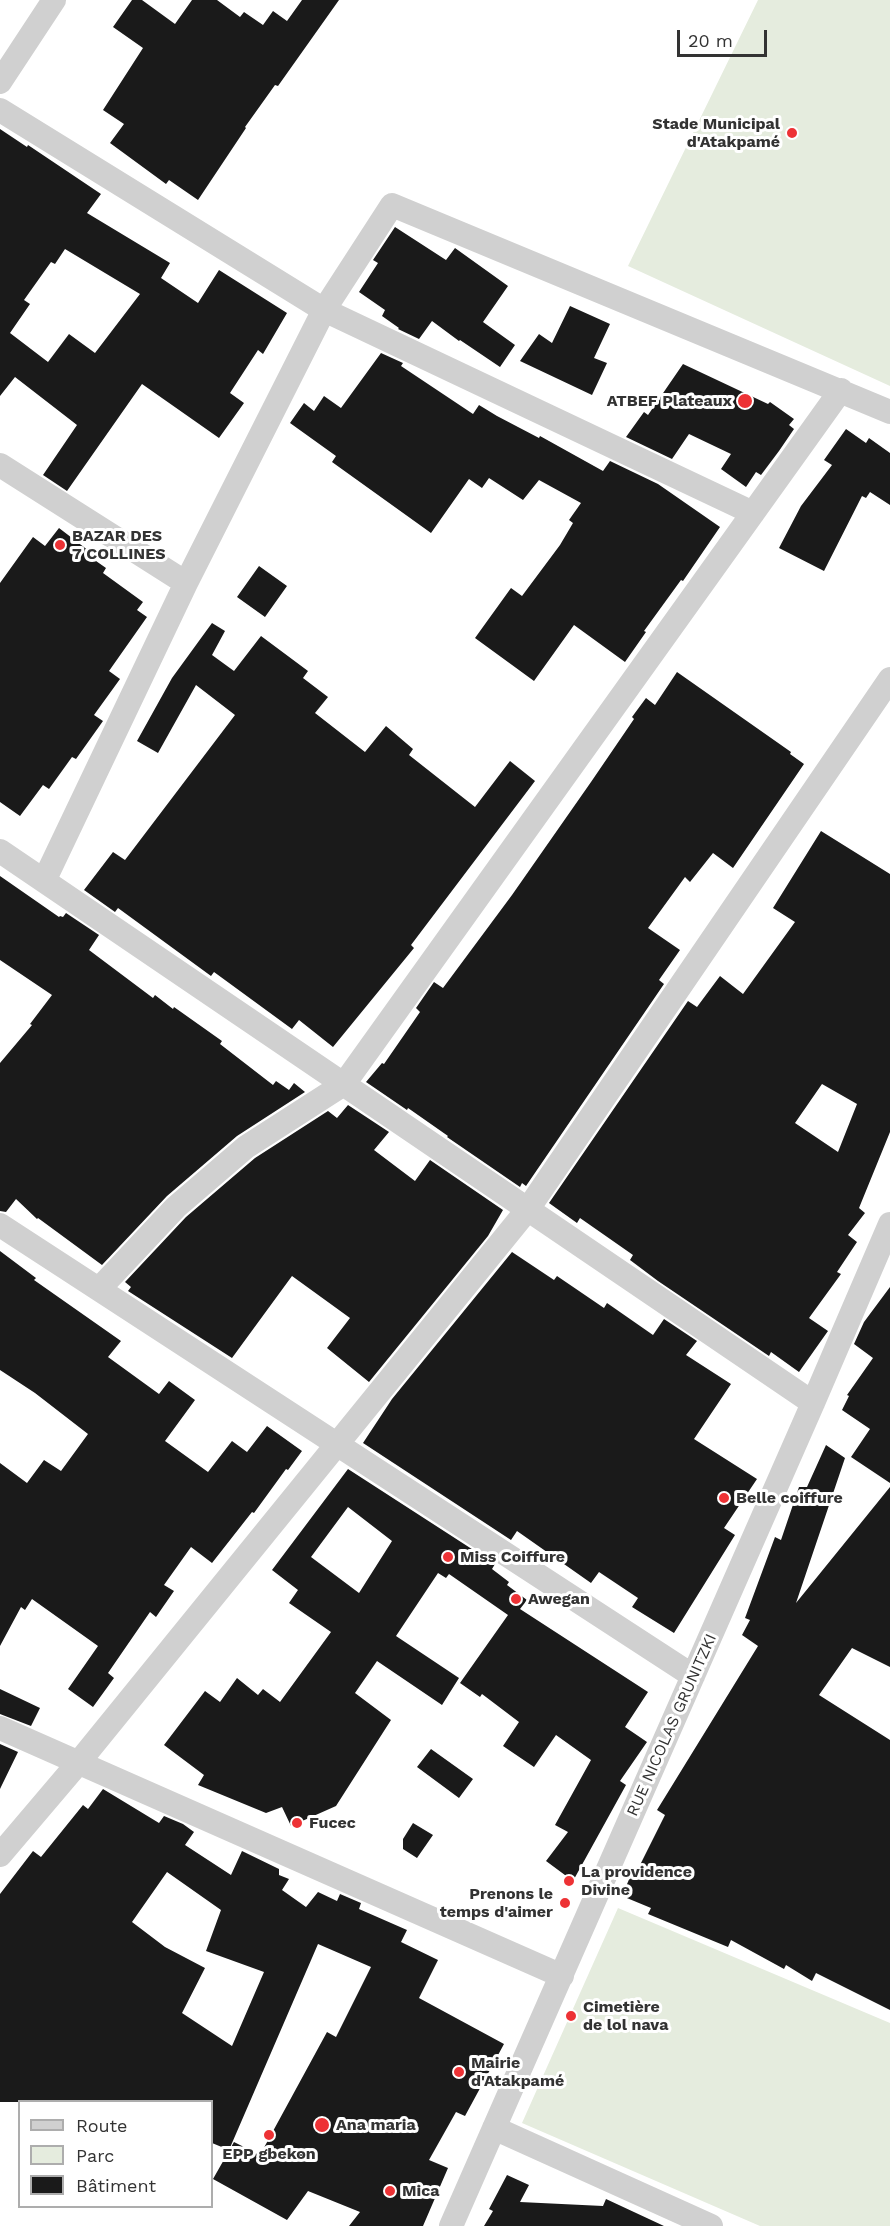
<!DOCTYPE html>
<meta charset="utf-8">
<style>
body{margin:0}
#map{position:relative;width:890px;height:2226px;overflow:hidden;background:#fff;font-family:"Work Sans",sans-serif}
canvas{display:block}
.legend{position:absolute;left:18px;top:2100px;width:195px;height:108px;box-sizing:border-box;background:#fff;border:2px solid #adadad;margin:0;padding:8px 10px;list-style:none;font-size:18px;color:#333}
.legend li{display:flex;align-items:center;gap:12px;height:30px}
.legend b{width:30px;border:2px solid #adadad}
.scale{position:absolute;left:677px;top:30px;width:90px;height:27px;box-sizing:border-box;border:3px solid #333;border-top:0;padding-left:8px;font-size:18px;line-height:21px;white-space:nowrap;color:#333;-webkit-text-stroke:4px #fff;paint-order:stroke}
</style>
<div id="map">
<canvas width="890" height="2226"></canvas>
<ul class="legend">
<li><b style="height:8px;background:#d0d0d0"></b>Route</li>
<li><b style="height:16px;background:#e5ecde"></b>Parc</li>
<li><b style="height:16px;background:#1a1a1a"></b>Bâtiment</li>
</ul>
<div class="scale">20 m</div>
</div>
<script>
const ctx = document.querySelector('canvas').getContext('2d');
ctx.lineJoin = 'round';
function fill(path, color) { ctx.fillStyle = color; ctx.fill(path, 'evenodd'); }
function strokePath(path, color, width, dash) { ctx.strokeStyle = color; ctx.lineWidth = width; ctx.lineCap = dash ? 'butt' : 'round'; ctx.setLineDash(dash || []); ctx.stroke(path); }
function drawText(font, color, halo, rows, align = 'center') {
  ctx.font = font + ' "Work Sans",sans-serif'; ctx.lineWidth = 6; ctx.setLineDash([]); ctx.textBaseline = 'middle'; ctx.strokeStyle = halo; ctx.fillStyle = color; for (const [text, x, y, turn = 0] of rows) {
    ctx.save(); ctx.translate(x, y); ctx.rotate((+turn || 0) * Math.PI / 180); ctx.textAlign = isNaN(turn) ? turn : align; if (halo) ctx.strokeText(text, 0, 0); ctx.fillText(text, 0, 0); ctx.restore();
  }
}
fill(new Path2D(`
 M758,0h132v386l-262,-120z
 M618,1908l272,115v203h-130l-238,-103z`), '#e5ecde');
fill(new Path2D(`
 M132,0h10l33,24 17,-24h25l23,17 4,-5 19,13 10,-14 14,10 15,-21h37l-61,86 -3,-1 -30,42 1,1 -48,72 -29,-20 -3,4 -56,-41 14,-19 -21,-14 40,-62 -30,-21z
 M0,129l27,18 1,-2 73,49 -14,19 83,50 -9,15 37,25 21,-33 68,43 -24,41 -5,-4 -28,43 14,10 -25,35 -77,-54 -75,107 -24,-16 34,-50 -62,-48 -15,19zM65,249l75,45 -45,59 -26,-19 -21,28 -38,-29 20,-29 -6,-4 27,-38 4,2z
 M395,227l51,33 9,-12 53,38 -25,36 32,23 -15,22 -40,-27 -1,1 -27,-20 -13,18 -21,-10 1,-1 -17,-12 3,-6 -26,-18 19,-29 -5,-3z
 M570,306l40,18 -16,34 13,5 -15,32 -72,-34 19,-27 13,9z
 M381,353l22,10 -2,3 72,48 6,-9 18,11 42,22 1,-2 63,35 7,-10 48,23 62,43 -37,54 -2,-1 -37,51 2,1 -21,30 -51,-37 -40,56 -59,-43 36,-50 11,8 38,-51 13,-22 -4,-3 12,-17 -42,-23 -16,20 -34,-22 -7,10 -13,-9 -38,54 -99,-71 4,-6 -46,-33 14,-20 10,8 10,-15 17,12z
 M683,364l85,40 2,-2 24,17 -5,6 5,4 -15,22 -18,24 -5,-3 -10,15 -25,-18 10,-15 -42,-20 -17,25 -46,-22 18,-25 4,3z
 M846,429l20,14 3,-5 21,15v52l-20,-13 -4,6 -4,-2 -38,75 -45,-23 22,-42 31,-41 -8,-5z
 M59,528l30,23 -3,3 20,14 -3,5 40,29 -6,8 10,7 -38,54 11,8 -26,36 9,6 -27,38 -4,-2 -23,32 -6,-4 -23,31 -20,-14v-219l33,-46 12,9z
 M259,566l28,20 -22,31 -28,-20z
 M212,623l13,8 -13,24 22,16 27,-35 47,35 -5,7 25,19 -13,16 50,39 21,-26 27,23 -4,6 66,52 35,-46 25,20 -124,164 3,3 -81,99 -34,-27 -7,9 -78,-57 -3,4 -93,-68 -3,4 -31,-22 29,-38 12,8 110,-145 -39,-30 -38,68 -21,-12 35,-63z
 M677,672l114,80 -1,2 14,10 -71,104 -20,-15 -23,29 -5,-5 -37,51 32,22 -21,30 5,4 -138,202 -4,-3 -2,4 -73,-50 1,-1 -40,-28 -1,2 -41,-28 16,-19 2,1 36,-52 -4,-4 18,-26 9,6 69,-93 79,-113 43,-63 -2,-2 14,-19 9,7z
 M821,831l69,43v258l-31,76 6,5 -17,22 9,7 -20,30 4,2 -32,44 19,13 -29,41 -28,-20 -2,4 -111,-75 -28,-21 3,-5 -53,-37 -3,5 -28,-20 139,-202 9,6 23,-31 23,18 52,-72 -22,-14zM822,1084l35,20 -19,48 -43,-29z
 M0,876l59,41 1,-1 3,1 3,-4 33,22 -10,15 64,48 2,-3 18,14 1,-2 48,34 -2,3 53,41 3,-4 13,9 5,-7 11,9 -68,44 -70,60 -65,69 -64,-47 -1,1 -21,-20 -10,13 -6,-1v-148l32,-38 -2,-1 22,-29 -52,-35z
 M348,1105l41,27 -15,18 41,31 15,-21 73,50 -15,26 -119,146 -42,-34 23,-30 -58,-42 -60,82 -104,-67 3,-4 -6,-5 61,-65 69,-59 73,-47 9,7z
 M0,1251l36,27 -2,2 87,61 -13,16 51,37 10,-13 26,19 -30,41 43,31 24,-31 15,11 20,-26 35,25 -14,19 -2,-1 -32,44 -2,-1 -40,51 -21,-16 -27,38 10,6 -18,26 -6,-5 -42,61 6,5 -21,29 -25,-18 30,-43 -66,-47 -7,11 -4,-3 -21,39v-183l27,20 17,-23 17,11 27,-37 -53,-41 -35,-23z
 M512,1252l42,28 3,-4 47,32 3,-5 46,32 11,-16 33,22 -11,14 45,29 -37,55 63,40 -33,49 11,7 -61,98 -42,-26 6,-9 -39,-26 -8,11 -74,-52 -6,9 -148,-97 29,-44z
 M890,1287v196l-39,-26 19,-28 -28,-19 7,-14 -2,-1 26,-37 -19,-14 10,-22z
 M826,1445l19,13 -49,145 94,-116v180l-38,-19 -33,47 71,45v270l-74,-37 -4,8 -26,-16 -2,4 -53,-29 -3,7 -80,-33 3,-6 -29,-12 11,-26 4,1 28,-56 -8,-5 101,-164 -16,-11 8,-15 -5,-2 30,-81 6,3 18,-53h8z
 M348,1469l147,95 -3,5 17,13 -2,3 20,15 -7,9 128,83 -23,35 22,15 -27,39 6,4 -53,96 -27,-20 22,-29 -13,-7 36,-65 -35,-25 -22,32 -31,-21 16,-24 -37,-28 -2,3 -20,-14 48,-68 -59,-41 -3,4 -8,-5 -42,63 63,42 -17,27 -65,-44 -22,32 36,27 -55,86 -45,20 -9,-19 -16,6 -68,-28 6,-10 -40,-30 41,-54 15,11 17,-24 21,17 5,-6 17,13 51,-70 -42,-29 9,-13 -26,-20zM348,1507l44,34 -33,52 -48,-36z
 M0,1689l40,19 -9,18 -31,-12z
 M0,1744l18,8 -18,37z
 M431,1749l42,30 -14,19 -42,-31z
 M103,1789l56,34 5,-7 19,8 11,8 -9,13 46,30 11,-24 37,18v6l10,4 -7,11 24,17 12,-15 19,9 3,-7 21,9 -2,6 48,21 -6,12 37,18 -19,38 85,46 -39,72 -9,-4 -27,48 19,8 -25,58h-74l11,-14 -52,-21 -21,29 -74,-41 21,-37 26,13 67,-123 9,5 35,-70 -53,-23 -89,206 -17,-7v-41h-212v-208l33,-43 8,6 42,-52 5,4zM167,1872l54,38 -15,41 58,21 -32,74 -50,-33 23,-45 -40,-21 -33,-25z
 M413,1823l20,12 -16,23 -14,-9v-10z
 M507,2175l22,10 -9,17 83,4 3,-7 58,27h-180l9,-15 -4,-2z`), '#1a1a1a');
strokePath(new Path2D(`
 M0,82l54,-82
 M0,110l324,200 429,203
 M0,465l186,118
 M0,851l813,552
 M44,881l142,-298 138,-273 68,-105 498,207
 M0,1225l693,451
 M99,1289l77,-82 70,-60 98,-63 497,-694
 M0,1728l562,248
 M0,1855l79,-93 449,-553 362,-530
 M494,2128l217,98
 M451,2226l362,-823 77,-179`), '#d0d0d0', 24);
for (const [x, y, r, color] of [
 [792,133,6,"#ed3235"],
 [745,401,8,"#ed3235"],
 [60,545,6,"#ed3235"],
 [724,1498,6,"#ed3235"],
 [448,1557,6,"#ed3235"],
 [516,1599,6,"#ed3235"],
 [297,1823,6,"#ed3235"],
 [569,1881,6,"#ed3235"],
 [565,1903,6,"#ed3235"],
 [571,2016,6,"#ed3235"],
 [459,2072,6,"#ed3235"],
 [322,2125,8,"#ed3235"],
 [269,2135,6,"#ed3235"],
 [390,2191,6,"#ed3235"]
]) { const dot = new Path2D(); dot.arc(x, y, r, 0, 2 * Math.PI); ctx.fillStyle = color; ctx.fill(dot); strokePath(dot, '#fff', 2); }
drawText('bold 16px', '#333', '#fff', [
 ["Stade Municipal",780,124,"right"],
 ["d'Atakpamé",780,142,"right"],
 ["ATBEF Plateaux",732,401,"right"],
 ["BAZAR DES",72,536],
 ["7 COLLINES",72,554],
 ["Belle coiffure",736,1498],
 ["Miss Coiffure",460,1557],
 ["Awegan",528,1599],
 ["Fucec",309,1823],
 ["La providence",581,1872],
 ["Divine",581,1890],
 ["Prenons le",553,1894,"right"],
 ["temps d'aimer",553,1912,"right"],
 ["Cimetière",583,2007],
 ["de lol nava",583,2025],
 ["Mairie",471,2063],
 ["d'Atakpamé",471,2081],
 ["Ana maria",336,2125],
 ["EPP gbekon",269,2154,"center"],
 ["Mica",402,2191]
], 'left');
drawText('16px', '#333', '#fff', [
 ["RUE NICOLAS GRUNITZKI",672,1725,-66]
]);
</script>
